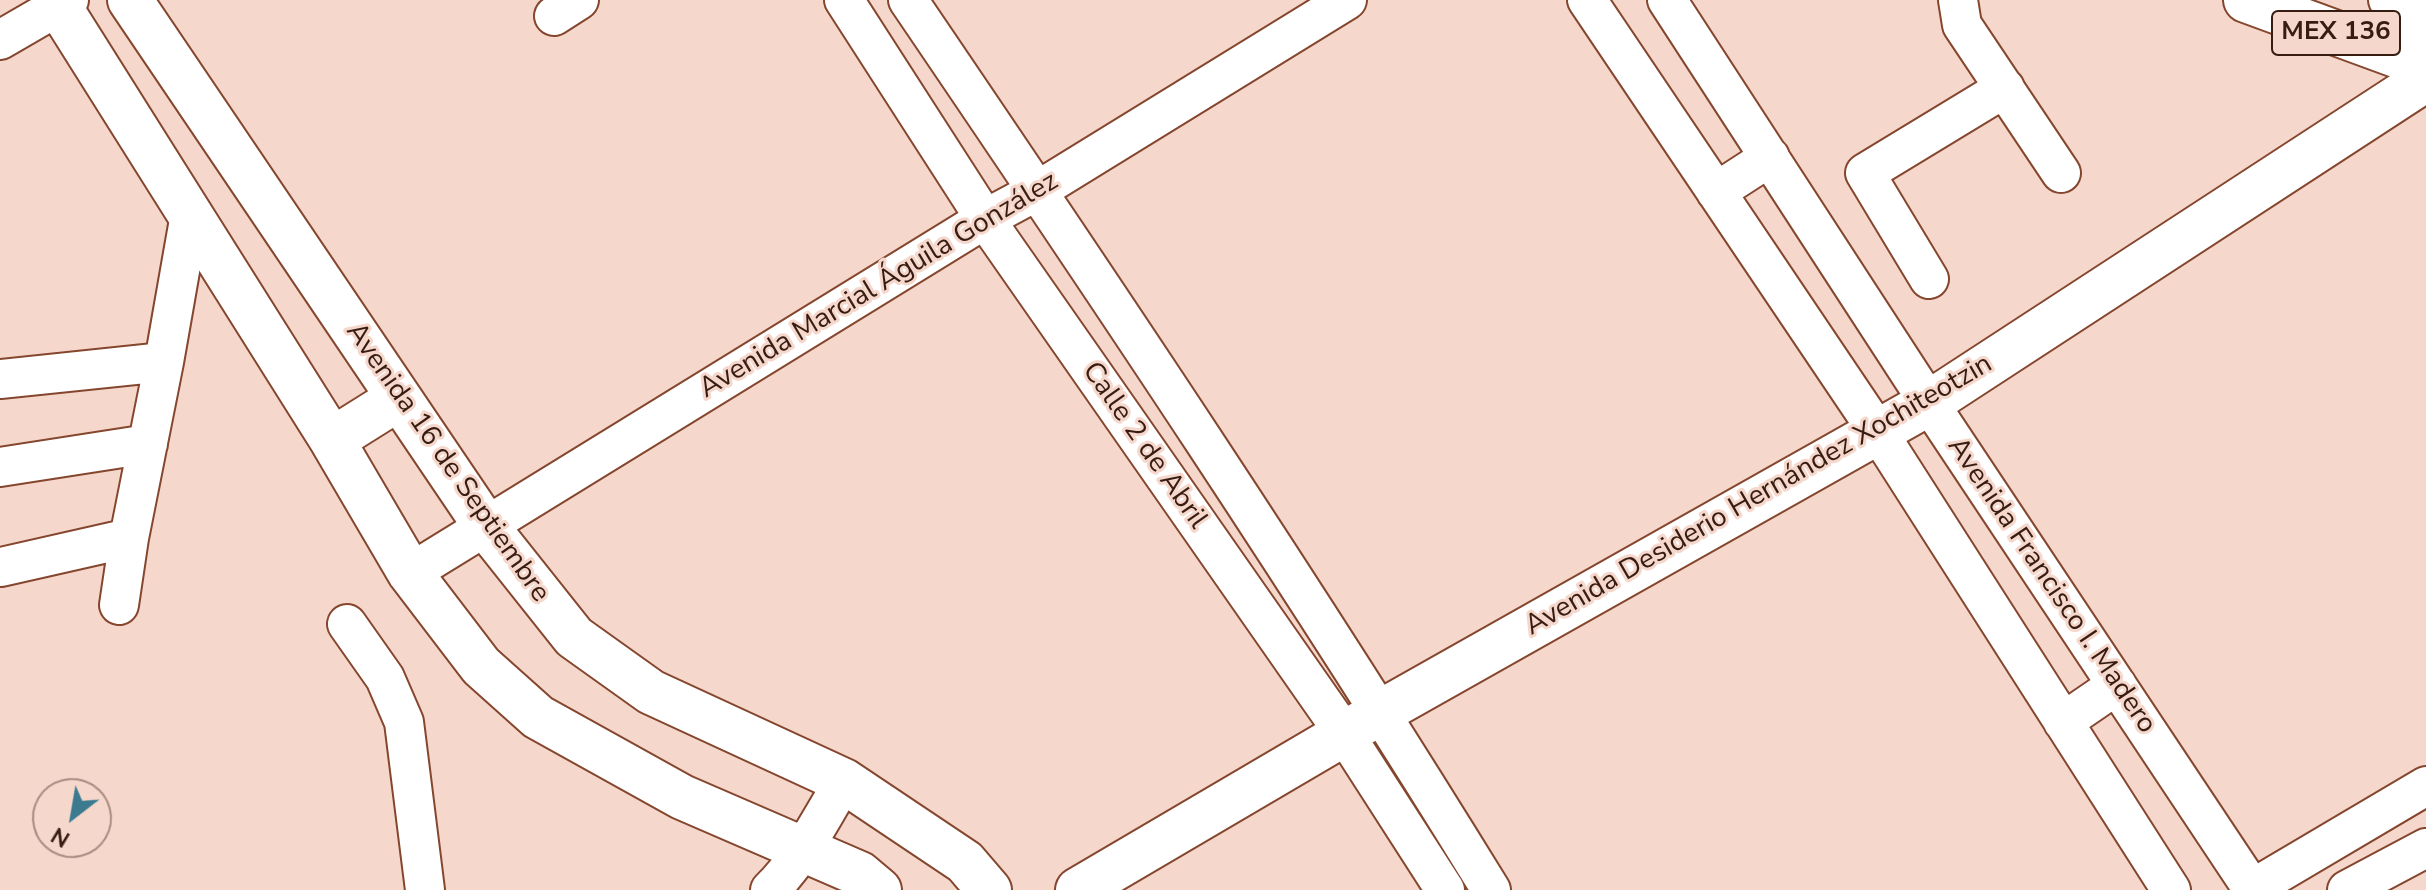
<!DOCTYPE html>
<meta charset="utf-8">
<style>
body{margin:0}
#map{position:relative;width:2426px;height:890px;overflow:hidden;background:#f5d7cc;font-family:"Nunito Sans",sans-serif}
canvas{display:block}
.north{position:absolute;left:32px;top:778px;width:80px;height:80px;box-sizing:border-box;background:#f5d7cc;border:2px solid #a98c81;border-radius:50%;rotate:211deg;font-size:22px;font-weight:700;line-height:32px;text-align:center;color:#371c11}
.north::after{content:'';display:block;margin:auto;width:28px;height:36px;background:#3c7b8f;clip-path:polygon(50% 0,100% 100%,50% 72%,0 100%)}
</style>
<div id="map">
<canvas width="2426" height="890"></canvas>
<div class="north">N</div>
</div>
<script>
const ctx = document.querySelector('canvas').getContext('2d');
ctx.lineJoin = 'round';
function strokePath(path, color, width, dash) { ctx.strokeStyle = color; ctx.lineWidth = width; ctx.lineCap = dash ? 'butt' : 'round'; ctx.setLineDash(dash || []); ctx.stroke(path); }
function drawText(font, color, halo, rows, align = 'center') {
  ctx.font = font + ' "Nunito Sans",sans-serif'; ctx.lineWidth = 6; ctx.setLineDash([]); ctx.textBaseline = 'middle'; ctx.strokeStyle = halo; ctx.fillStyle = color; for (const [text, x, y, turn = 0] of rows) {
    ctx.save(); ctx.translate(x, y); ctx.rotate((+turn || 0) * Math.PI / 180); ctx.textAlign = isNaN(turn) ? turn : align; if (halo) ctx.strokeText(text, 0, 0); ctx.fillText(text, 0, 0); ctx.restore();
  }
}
const minor = new Path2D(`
 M844,0l141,219 359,514 101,157
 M908,0c199,293 397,588 583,890
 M1587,0l291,432 293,458
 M1667,0l262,403 324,487
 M1958,0l4,25 99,148
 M2388,0l38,53
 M554,16l25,-16
 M0,40l69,-40
 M1716,192l54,-35
 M1929,279l-64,-106 140,-85
 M0,379l164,-17
 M0,467l148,-23
 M1,567l128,-29
 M410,573l575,-354 52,-28 310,-191
 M119,605l10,-67 35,-176 26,-148
 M347,624l38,54 19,44 21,168
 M2063,722l54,-37
 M770,890c31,-30 51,-72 74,-109
 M2250,890l176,-104
 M2347,890l79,-42`);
const major = new Path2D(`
 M55,0l277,440 78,133 71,93 57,51 144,80 178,77 19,16
 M130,0l355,525 89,112 77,55 193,89 121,81 24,28
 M2246,0l180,66
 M2405,0l21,8
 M332,440l67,-42
 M1078,890l303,-178 548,-309 497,-324`);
strokePath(minor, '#85462e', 42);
strokePath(major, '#85462e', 48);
strokePath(minor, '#fff', 38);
strokePath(major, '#fff', 44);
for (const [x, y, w] of [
 [2336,33,128]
]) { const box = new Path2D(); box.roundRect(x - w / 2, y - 22, w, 44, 6); ctx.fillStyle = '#f5d7cc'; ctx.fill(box); strokePath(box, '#371c11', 2); }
drawText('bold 26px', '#371c11', null, [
 ["MEX 136",2336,33]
]);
drawText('28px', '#371c11', '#f5d7cc', [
 ["Avenida Marcial Águila González",879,286,-31],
 ["Calle 2 de Abril",1144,446,55],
 ["Avenida 16 de Septiembre",447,463,55],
 ["Avenida Desiderio Hernández Xochiteotzin",1759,496,-30],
 ["Avenida Francisco I. Madero",2051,586,56]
]);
</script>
